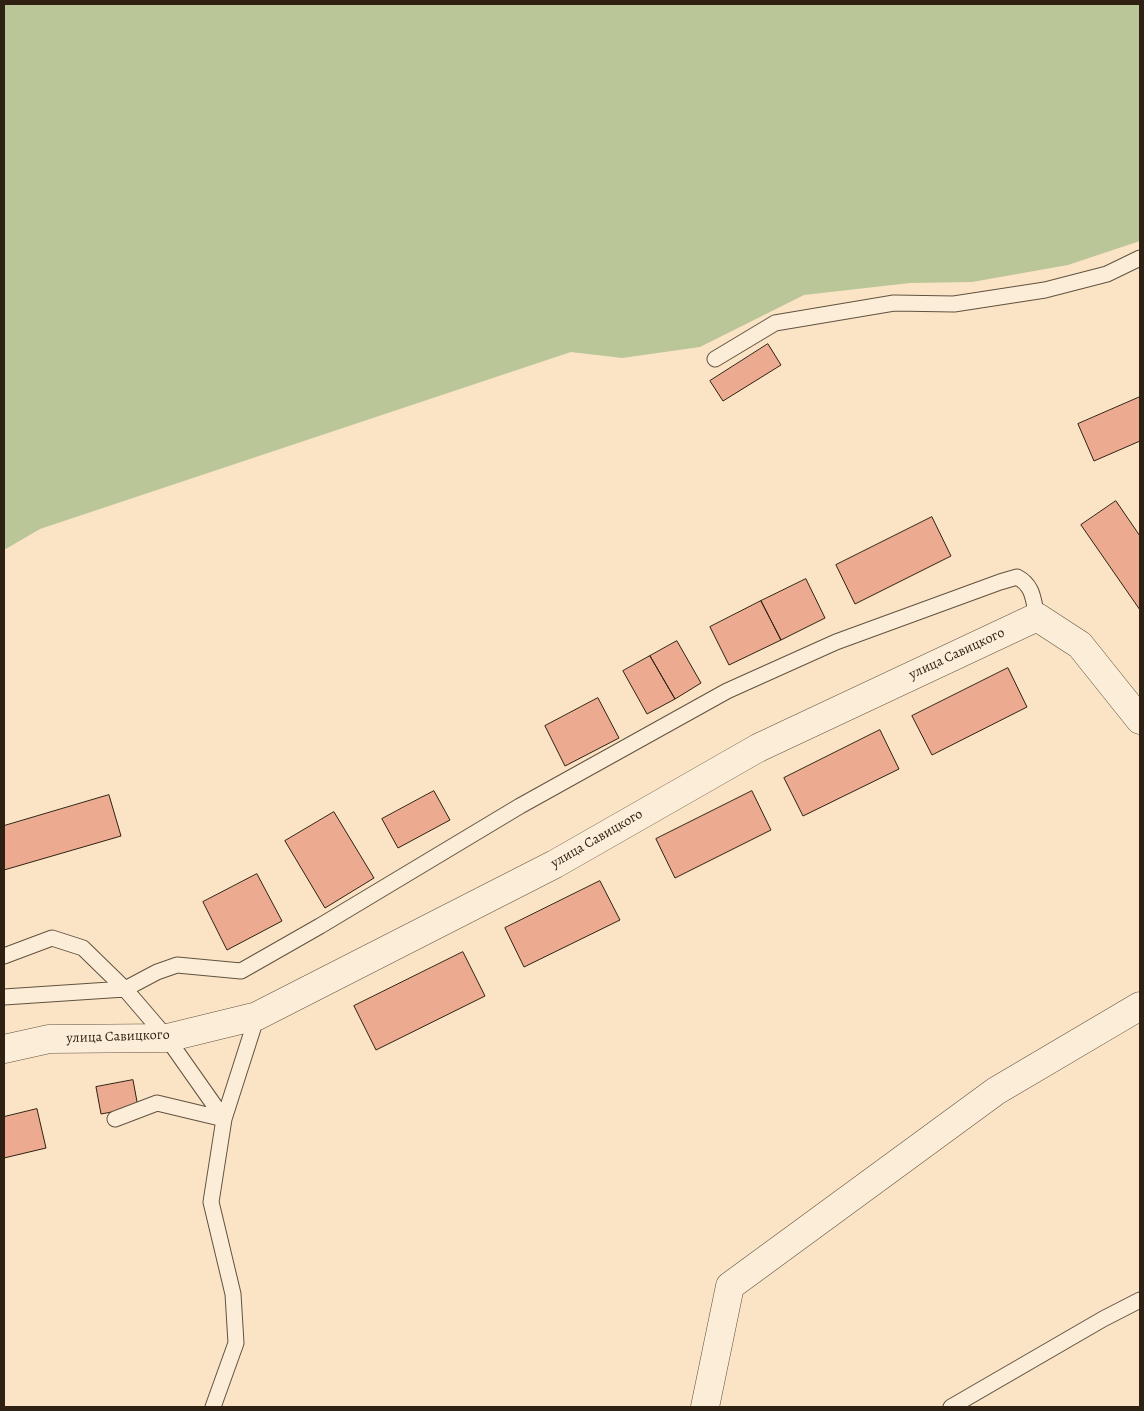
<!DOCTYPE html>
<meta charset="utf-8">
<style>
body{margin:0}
#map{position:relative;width:1144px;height:1411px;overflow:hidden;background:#fbe4c5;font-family:Alegreya,serif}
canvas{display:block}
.frame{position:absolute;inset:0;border:5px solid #2e2112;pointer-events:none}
</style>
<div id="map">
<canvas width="1144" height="1411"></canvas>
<div class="frame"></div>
</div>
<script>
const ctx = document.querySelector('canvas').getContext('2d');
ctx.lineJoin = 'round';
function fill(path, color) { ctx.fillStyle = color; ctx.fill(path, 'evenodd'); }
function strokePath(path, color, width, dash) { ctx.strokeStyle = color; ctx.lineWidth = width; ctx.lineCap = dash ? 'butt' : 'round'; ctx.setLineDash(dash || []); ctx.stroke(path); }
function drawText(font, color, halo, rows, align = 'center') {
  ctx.font = font + ' Alegreya,serif'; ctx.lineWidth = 4.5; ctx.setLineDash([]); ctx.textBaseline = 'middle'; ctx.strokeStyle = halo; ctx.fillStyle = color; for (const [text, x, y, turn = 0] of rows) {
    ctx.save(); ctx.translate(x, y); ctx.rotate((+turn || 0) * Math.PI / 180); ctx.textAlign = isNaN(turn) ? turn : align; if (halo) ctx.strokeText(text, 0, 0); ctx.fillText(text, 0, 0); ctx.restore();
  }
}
fill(new Path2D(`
 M4,4h1136v237l-72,24 -96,17 -62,1 -106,12 -104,52 -78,11 -51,-6 -531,177 -36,21z`), '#bac598');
const building = new Path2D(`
 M768,344l13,21 -58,36 -13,-20z
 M1140,397v44l-46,20 -16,-37z
 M1116,501l24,35v74l-59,-85z
 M932,517l19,39 -96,48 -19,-39z
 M806,579l19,39 -44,22 -20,-39z
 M761,601l20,39 -52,25 -19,-38z
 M677,641l24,42 -26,16 -25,-43z
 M650,656l25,43 -28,15 -24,-43z
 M1008,668l19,39 -95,48 -20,-39z
 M598,698l21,40 -54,28 -20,-40z
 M880,730l19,39 -96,47 -19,-38z
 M434,791l16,29 -52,28 -16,-29z
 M752,791l19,39 -96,48 -19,-39z
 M109,795l12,41 -117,34v-44z
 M334,812l40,66 -49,30 -40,-67z
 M257,874l25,47 -55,29 -24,-48z
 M600,881l20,39 -96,47 -19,-39z
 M463,952l22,44 -109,54 -22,-44z
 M133,1080l5,27 -37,7 -5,-27z
 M37,1109l9,39 -42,10v-41z`);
fill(building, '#ecaa90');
strokePath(building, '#2e2112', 1);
const service = new Path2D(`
 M715,359l60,-36 119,-20 60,1 91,-14 62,-16 33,-16
 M4,956l48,-18 31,10 42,41 42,49 57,81 -13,83 22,92 3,49 -23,64
 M4,997l121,-8 32,-17 20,-7 64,6 79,-45 200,-120 207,-115 109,-49 164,-60 17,-5c17,9 16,23 20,40
 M115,1119l42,-16 67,16 33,-103
 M951,1407l152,-88 37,-19`);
const minor = new Path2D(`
 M4,1049l45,-10 118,-1 90,-22 298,-152 203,-116 279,-131 43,28 60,75
 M705,1407l25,-121 266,-195 144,-85`);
strokePath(service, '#61523f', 17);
strokePath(minor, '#61523f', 29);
strokePath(service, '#fcedd9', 15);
strokePath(minor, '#fcedd9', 28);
drawText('14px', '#2e2112', '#fcedd9', [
 ["улица Савицкого",957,654,-25],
 ["улица Савицкого",597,839,-30],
 ["улица Савицкого",118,1037,-2]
]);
</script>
